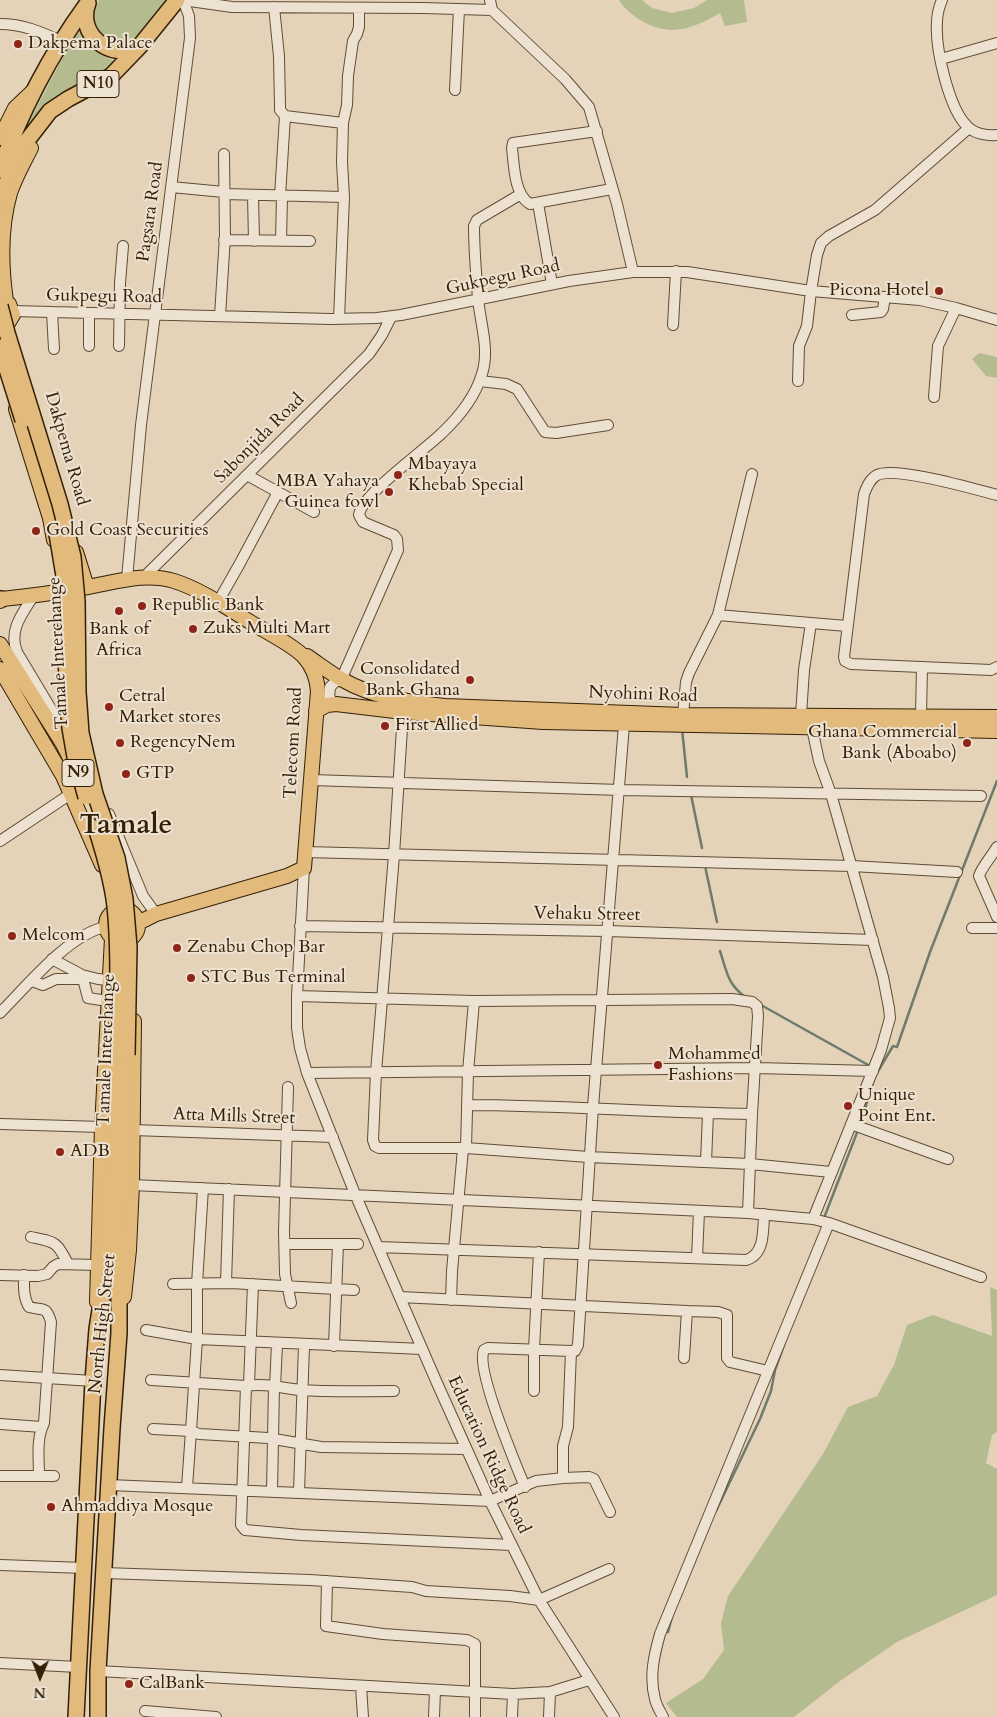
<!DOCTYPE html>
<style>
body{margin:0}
#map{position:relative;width:997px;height:1717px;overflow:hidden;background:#e4d3b9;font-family:Cardo,serif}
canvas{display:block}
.north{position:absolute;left:15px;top:1652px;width:50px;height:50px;-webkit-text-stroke:4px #ede2d2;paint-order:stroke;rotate:181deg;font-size:14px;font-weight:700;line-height:20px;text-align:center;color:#342007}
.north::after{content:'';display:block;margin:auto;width:18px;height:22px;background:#342007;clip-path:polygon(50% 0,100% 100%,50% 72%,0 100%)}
</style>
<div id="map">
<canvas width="997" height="1717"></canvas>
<div class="north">N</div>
</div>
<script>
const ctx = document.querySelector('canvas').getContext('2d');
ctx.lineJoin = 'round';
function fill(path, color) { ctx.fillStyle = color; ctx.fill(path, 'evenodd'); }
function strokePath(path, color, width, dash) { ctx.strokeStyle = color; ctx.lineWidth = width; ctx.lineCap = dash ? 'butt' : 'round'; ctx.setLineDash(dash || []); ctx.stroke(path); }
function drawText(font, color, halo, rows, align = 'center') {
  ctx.font = font + ' Cardo,serif'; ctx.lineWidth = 4; ctx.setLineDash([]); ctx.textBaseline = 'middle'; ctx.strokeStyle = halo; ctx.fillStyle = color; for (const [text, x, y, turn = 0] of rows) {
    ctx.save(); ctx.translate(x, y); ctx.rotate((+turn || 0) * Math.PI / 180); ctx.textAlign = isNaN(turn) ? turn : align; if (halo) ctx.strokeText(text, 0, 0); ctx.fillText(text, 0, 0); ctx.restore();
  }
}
fill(new Path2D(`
 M99,0h73l-33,43 -30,1c-13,-16 -20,-24 -10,-44z
 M619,0h23l10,8 20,5 22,-5 13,-8h37l3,22 -22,4 -5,-13c-14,8 -31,17 -48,17 -20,0 -43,-14 -53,-30z
 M81,24c4,22 19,34 41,38l-101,76 53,-103z
 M979,353l18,4v21l-11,-2 -14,-17z
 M990,1287l7,3v142l-5,3 -6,28 11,6v126l-100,47 -57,39 -46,36h-117l-11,-14 37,-24 21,-29 -3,-27 7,-27 95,-142 25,-47 29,-11 17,-31 13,-40 26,-10 59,21z`), '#b4bc8f');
strokePath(new Path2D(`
 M682,729l5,48
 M691,795l11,53
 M705,866l12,56
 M720,951c7,21 7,32 25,46
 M761,1005l109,61
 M877,1073l16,-27 4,1 33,-95 67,-171
 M860,1125l13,-42
 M824,1218l34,-88
 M716,1511l44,-92 11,-28 4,-21 9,-25
 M668,1632l4,-15`), '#6e7b6d', 2.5);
const minor = new Path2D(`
 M183,0l49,7 191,1 69,2
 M490,0l2,10 73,69 24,28 28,97 16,68
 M942,0c-3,7 -5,15 -5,22 -2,26 12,88 31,105 7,7 20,9 29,8
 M274,7l5,49 1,50v4l5,6 58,7 -1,39 2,35 -5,122
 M0,24c23,0 41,8 61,17
 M941,59l56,-16
 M455,90l4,-81
 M343,123l4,-18 1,-29 5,-35 4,-7 2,-7v-19
 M597,131l-84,12 -1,5c2,16 2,47 18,56l82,-15
 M171,187l53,5
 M224,194l120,3
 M253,195l1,46
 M280,196l5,-80
 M538,203l14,81
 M224,240l86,1
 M281,241l1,-45
 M12,311l319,8 46,-1 24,-3 168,-34 64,-9h54l124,19 109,9 36,8 41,12
 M52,312l2,37
 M852,315l29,-3 2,-3 2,-12
 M220,316l5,-80 -1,-82
 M673,325l3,-54
 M89,346v-33
 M119,346l1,-63 3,-37
 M480,381l26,3 11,5 28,43 11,1 52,-8
 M798,381l1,-35 8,-20 4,-35 6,-36 4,-12 8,-7 46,-26 94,-82
 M934,397l4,-51 18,-38
 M247,475l67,37
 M997,495c-23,-6 -101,-29 -120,-20 -7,4 -10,11 -13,19l-20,163 1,4 6,3 140,6 6,-3
 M143,578l226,-224 13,-19 9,-18
 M127,579l14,-154 49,-387 -1,-22 -6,-16
 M34,595c-11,18 -26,35 -17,57l52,87
 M218,602l21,-37 39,-73
 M718,615l34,-141
 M811,623l36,3
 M336,704l-7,-6 1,-11 5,-5 6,-2 57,-130 -1,-11 -3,-4 -31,-13 -4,-7c2,-20 66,-65 83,-82 17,-16 33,-36 40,-59 8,-25 -2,-51 -4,-76 -2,-24 -4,-48 -4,-72l3,-6 44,-26
 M403,712l-9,143 -18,217 -3,68 2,6 4,2h87l123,9 161,7 81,8
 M683,715l3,-33 3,-9 29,-58 93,8 -7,47 -3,45
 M921,716l1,-49
 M812,728l7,33 12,33 52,183 6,31 1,10 -9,32 -68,169
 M311,780l309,10 361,6
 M109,814l34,82 13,18
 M0,841l72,-48
 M997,847c-5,9 -16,21 -18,29l18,41
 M305,852l547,14 105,6
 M304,868l-7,128v32l3,20 7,25 48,121 82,189 53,118 49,99 75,117
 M300,926l308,5 265,9
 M972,928h25
 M52,959l30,16 6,23 20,3
 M82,975l16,4 11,1
 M32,981l11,4 13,-6h27
 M297,996l177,5 258,-2 20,3 5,4 1,10 -6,98 -4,99
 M0,1013c27,-27 68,-78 105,-86
 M307,1073l449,-5 117,3
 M288,1087l-4,145 1,42 6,29
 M467,1105c95,0 190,8 285,9
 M0,1124l102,3
 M851,1124l97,35
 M133,1130l200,7
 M466,1148l2,-76 6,-71
 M706,1162l2,-49
 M132,1185l616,28 65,6 16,4 152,54
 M203,1188l-6,96v55l225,10
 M31,1237c24,5 26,4 37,27
 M285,1244h73
 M378,1247l368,13c19,-5 17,-30 18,-46
 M697,1258l2,-47
 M0,1275l38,1 9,-2 6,-7 5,-3 39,1
 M24,1275c0,11 -1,22 5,32 14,4 17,-2 22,15l-7,101c-8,16 -5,35 -5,53
 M226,1283l3,-94
 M173,1284l57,-1 124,7
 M400,1297l287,14
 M451,1300l1,-29 11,-122
 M146,1330l51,9 -6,92 -38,-2
 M334,1346l4,-102
 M684,1358l3,-47 31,1 9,3v43l3,4 38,9
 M0,1375l93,6
 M151,1380l95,6c19,-3 35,2 54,4 31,2 62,1 94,1
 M249,1385l4,-101
 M246,1386l-5,139 4,5 56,5 210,10
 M275,1387l2,-43
 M534,1391v-42l5,-97
 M0,1424l42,3
 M0,1476h54
 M563,1478l26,-1 5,2 16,33
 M109,1485l381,16 46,-20 27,-3v-32l5,-19 3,-76h4l3,-6 15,-238 31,-382
 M187,1487l4,-56 8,3 69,4 53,9 145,2
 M525,1487c-9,-22 -50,-119 -41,-137l4,-2 83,3
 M272,1491l2,-105
 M299,1492l5,-147
 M0,1565l84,3
 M104,1573l206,7 102,7 14,4 84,5 29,4 70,-31
 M327,1581l-1,45 57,8 84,6 8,4v73
 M0,1663l78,4
 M98,1671l415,23 37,-2 39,-12
 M361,1686l2,31
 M145,1711l71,6
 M434,1717l1,-27
 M512,1717l1,-23
 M549,1717l1,-25
 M663,1717c-3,-6 -7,-12 -8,-18 -6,-22 -1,-44 5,-65l169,-411`);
const major = new Path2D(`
 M0,138l15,-30 18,-17
 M0,299l9,5 4,11 -6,10 -7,3
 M6,301c-5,-35 -6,-73 4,-108 5,-15 14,-31 21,-45
 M16,409l34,109 4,22
 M76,552l11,35
 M0,601l2,-2c29,-3 58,-7 86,-12 28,-5 58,-15 86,-6 32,10 61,33 90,49 28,17 51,25 54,61l-14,177 -17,8 -131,38 -18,9
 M0,644l63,100 12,24
 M307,656c12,8 23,17 36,24 31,18 67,22 102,26l238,9 314,2
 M0,669l63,107 39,89
 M316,711l11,-6 9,-1 67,8 140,10 454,9
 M106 925a16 16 0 1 1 32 0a16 16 0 1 1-32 0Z
 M124,1297l5,-47 3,-65 2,-164
 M97,1302l5,-175 10,-189`);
const highway = new Path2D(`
 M88,3c-12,31 22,58 51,44
 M0,170c20,-57 51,-117 87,-166
 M0,201l13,-35 13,-24 24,-31 18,-12 43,-23 28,-29 38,-47
 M0,599h2
 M76,1717l17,-336 4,-52 8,-50 4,-48 8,-176
 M98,1717v-46l14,-243 7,-95v-102l8,-176`);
strokePath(minor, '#604d34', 12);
strokePath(major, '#342007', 16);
strokePath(highway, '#342007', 18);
strokePath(minor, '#ede2d2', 10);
strokePath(major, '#e2ba7c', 14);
strokePath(highway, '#e2ba7c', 15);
const highwayBridge = new Path2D(`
 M0,306l7,27 53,171 13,53 4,44 1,91 3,41 14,61 22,64 8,41 4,48 -2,108
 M0,347l23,73
 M56,528l9,54 2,108 3,38 5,29 11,40
 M96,828c8,25 16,52 19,78 5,49 2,99 2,149`);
strokePath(highwayBridge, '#342007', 18, []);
strokePath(highwayBridge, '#e2ba7c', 15);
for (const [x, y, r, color] of [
 [18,44,5,"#8f2418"],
 [939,291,5,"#8f2418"],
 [398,475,5,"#8f2418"],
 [389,492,5,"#8f2418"],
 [36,531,5,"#8f2418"],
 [142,606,5,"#8f2418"],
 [119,611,5,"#8f2418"],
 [193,629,5,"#8f2418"],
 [470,680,5,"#8f2418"],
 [109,707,5,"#8f2418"],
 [385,726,5,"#8f2418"],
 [120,743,5,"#8f2418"],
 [967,743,5,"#8f2418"],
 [126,774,5,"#8f2418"],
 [12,936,5,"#8f2418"],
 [177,948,5,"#8f2418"],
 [191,978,5,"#8f2418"],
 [658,1065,5,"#8f2418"],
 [848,1106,5,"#8f2418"],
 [60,1152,5,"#8f2418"],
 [51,1507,5,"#8f2418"],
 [129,1684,5,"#8f2418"]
]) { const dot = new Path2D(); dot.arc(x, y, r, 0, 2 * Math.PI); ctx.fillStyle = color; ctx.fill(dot); strokePath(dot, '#ede2d2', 2); }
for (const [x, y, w] of [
 [98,84,42],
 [78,773,32]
]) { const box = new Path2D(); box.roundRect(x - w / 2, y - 13.5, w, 27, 4); ctx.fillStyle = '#ede2d2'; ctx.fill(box); strokePath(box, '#342007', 1); }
drawText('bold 16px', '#342007', null, [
 ["N10",98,84],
 ["N9",78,773]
]);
drawText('18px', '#342007', '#ede2d2', [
 ["Dakpema Palace",28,44],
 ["Picona Hotel",929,291,"right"],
 ["Mbayaya",408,465],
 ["Khebab Special",408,486],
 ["MBA Yahaya",379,482,"right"],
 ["Guinea fowl",379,503,"right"],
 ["Gold Coast Securities",46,531],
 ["Republic Bank",152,606],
 ["Zuks Multi Mart",203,629],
 ["Bank of",119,630,"center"],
 ["Africa",119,651,"center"],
 ["Consolidated",460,670,"right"],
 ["Bank Ghana",460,691,"right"],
 ["Cetral",119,697],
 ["Market stores",119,718],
 ["First Allied",395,726],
 ["Ghana Commercial",957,733,"right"],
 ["Bank (Aboabo)",957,754,"right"],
 ["RegencyNem",130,743],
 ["GTP",136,774],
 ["Melcom",22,936],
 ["Zenabu Chop Bar",187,948],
 ["STC Bus Terminal",201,978],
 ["Mohammed",668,1055],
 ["Fashions",668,1076],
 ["Unique",858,1096],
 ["Point Ent.",858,1117],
 ["ADB",70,1152],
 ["Ahmaddiya Mosque",61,1507],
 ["CalBank",139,1684]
], 'left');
drawText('18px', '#342007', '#ede2d2', [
 ["Pagsara Road",151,212,-82],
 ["Gukpegu Road",503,278,-12],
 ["Gukpegu Road",104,297,1],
 ["Sabonjida Road",260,439,-45],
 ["Dakpema Road",66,449,74],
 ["Tamale Interchange",59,653,-93],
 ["Nyohini Road",643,695,2],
 ["Telecom Road",294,743,-87],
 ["Vehaku Street",587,915,1],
 ["Tamale Interchange",107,1050,-88],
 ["Atta Mills Street",234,1117,2],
 ["North High Street",103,1324,-84],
 ["Education Ridge Road",488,1455,65]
]);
drawText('bold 28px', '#342007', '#ede2d2', [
 ["Tamale",126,827]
]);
</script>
